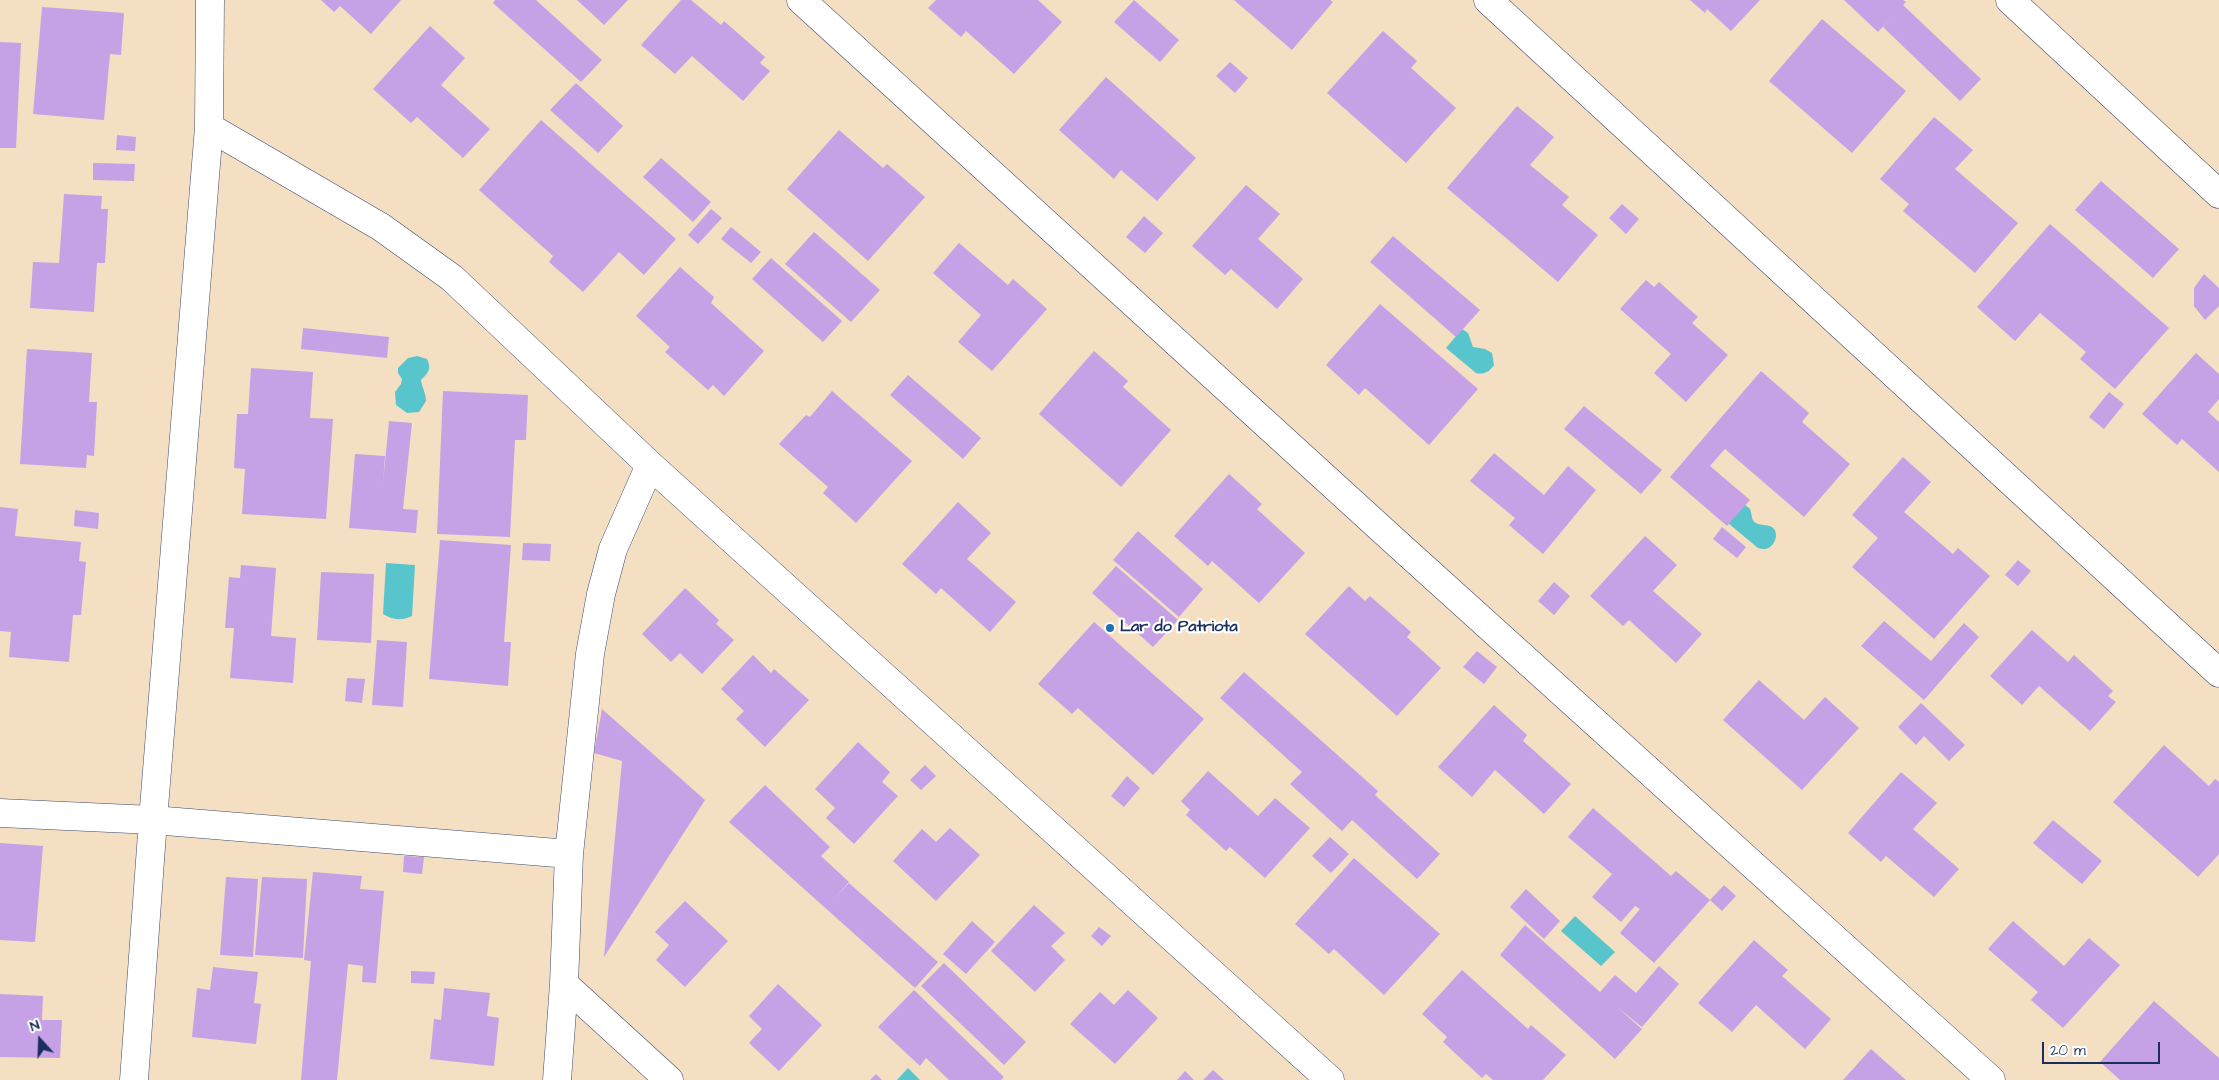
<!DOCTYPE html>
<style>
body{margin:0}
#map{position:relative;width:2219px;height:1080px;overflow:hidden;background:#f4dfc3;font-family:"Architects Daughter",sans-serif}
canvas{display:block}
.north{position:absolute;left:15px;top:1015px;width:50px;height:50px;-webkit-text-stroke:4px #fff;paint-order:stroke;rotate:340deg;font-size:14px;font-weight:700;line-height:20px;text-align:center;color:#1b2f5e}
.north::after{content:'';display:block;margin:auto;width:18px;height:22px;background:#1b2f5e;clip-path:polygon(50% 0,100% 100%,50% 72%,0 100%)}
.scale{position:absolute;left:2042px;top:1042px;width:118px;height:22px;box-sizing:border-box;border:2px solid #1b2f5e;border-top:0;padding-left:6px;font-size:15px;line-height:18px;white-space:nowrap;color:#1b2f5e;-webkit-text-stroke:4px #fff;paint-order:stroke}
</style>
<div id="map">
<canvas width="2219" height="1080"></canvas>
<div class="north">N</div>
<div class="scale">20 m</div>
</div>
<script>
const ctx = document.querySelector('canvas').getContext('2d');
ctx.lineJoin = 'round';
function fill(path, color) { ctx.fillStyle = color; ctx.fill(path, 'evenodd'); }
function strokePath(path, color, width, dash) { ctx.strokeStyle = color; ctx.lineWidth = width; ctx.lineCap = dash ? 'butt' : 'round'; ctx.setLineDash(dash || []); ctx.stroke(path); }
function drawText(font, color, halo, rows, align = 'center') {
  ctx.font = font + ' "Architects Daughter",sans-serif'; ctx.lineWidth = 4.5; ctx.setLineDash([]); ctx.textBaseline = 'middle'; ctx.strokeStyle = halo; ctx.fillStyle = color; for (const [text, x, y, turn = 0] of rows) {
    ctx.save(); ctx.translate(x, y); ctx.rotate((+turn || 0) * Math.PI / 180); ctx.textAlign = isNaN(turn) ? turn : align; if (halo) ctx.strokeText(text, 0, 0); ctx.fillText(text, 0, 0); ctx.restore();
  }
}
fill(new Path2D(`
 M1462,329l6,4 5,14 12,2 7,4 2,12c-5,7 -10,10 -18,8l-30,-25z
 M417,356l10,3c5,10 1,14 -6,21 1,8 5,13 5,21l-7,11 -12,1 -11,-8 -1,-13 6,-8 1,-5 -4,-6v-5l10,-10z
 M1744,504l6,5c2,4 1,12 6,14 7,4 21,-1 20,14 -1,4 -3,8 -6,10 -4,3 -8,2 -12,1l-30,-25z
 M386,563l29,2 -3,51c-11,5 -19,4 -29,-2z
 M1575,916l40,36 -14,14 -40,-35z
 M908,1068l12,12h-23z`), '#57c5cb');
fill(new Path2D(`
 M321,0h80l-30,34 -31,-28 -6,6z
 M495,0h41l66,60 -21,22 -88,-79z
 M577,0h51l-24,25z
 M681,0h10l30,25 3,-4 41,36 -5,6 10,8 -27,30 -51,-45 -17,18 -34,-29z
 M936,0h102l24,22 -48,52 -48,-43 -5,6 -33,-29z
 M1134,0l45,40 -19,22 -46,-40z
 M1234,0h96l3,2 -41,48z
 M1690,0h70l-29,31 -24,-22 -2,4z
 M1844,0h59l3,2 -3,3 78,74 -21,22 -77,-74 8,-9 -13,14z
 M42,7l82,6 -3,42 -11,-1 -6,66 -71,-6z
 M1822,19l84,72 -54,62 -83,-72z
 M430,26l35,32 -24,27 49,44 -27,29 -46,-41 -6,6 -38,-34z
 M1383,31l34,30 -6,7 45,40 -50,55 -79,-70z
 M0,42l21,1 -5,105h-16z
 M1230,62l18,16 -13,15 -19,-17z
 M1106,77l90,81 -39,43 -36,-31 -7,9 -55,-49z
 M576,83l47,43 -25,27 -48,-43z
 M1517,106l37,31 -24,28 39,32 -7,8 36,30 -40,47 -111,-94z
 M1934,117l39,33 -18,19 63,54 -43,50 -72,-62 6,-7 -29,-25z
 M541,120l135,119 -32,36 -25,-23 -36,40 -34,-30 4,-6 -74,-66z
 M839,130l44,38 4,-4 38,33 -57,64 -81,-72z
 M117,135l19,2 -1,14 -19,-1z
 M661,158l50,44 -18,20 -50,-45z
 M93,163l42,1 -1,17 -41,-1z
 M2101,181l78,68 -26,29 -78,-68z
 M1246,185l34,29 -22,25 45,40 -26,30 -46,-40 -6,6 -33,-29z
 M64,194l38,2 -1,13h7l-3,54h-8l-3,49 -64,-4 3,-46 26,1z
 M1622,204l17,15 -13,15 -17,-16z
 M711,209l11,9 -24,26 -10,-9z
 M1144,216l19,17 -18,20 -19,-16z
 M2050,224l119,104 -54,61 -35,-30 6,-7 -46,-39 -25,28 -38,-34z
 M731,227l30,25 -10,11 -30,-24z
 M814,232l66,58 -29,32 -66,-58z
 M1393,236l87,74 -24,27 -86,-75z
 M959,243l49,42 5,-6 34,30 -55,62 -34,-29 23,-27 -48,-42z
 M771,258l71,63 -19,21 -71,-63z
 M680,267l34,30 -3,6 53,48 -40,45 -11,-11 -5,5 -43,-38 5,-5 -34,-31z
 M2204,274l15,14v18l-14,14 -11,-14v-18z
 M1646,280l8,7 5,-5 39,35 -6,6 36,32 -42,47 -32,-29 17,-19 -51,-45z
 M1380,304l98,85 -49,56 -64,-57 -6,7 -33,-30z
 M303,328l86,9 -2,21 -86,-9z
 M27,349l65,4 -3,49h8l-3,54 -7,-1 -1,13 -66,-4z
 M1094,351l34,30 -5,6 48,43 -50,57 -82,-73z
 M2196,353l23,21v25l-11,13 11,10v50l-37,-33 -5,6 -35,-31z
 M251,368l62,4 -3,46 23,1 -7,100 -84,-5 3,-45 -11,-1 3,-54h11z
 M1761,371l48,42 -7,9 48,42 -46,53 -79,-68 -15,17 40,34 -23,26 -57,-49z
 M908,375l73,63 -18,21 -73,-64z
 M443,391l85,4 -2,45h-11l-5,97 -73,-3z
 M832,391l80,70 -56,62 -33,-30 5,-6 -49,-43 27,-29 4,2z
 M2109,392l15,12 -20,25 -15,-12z
 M1584,406l78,64 -21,24 -77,-65z
 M389,421l23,2 -9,86 15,1 -2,23 -67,-5 6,-74 30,2 -2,27z
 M1494,453l50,42 24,-29 28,24 -53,64 -34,-29 6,-7 -45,-37z
 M1903,457l28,25 -27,30 49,42 5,-6 32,28 -56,63 -82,-72 26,-29 -26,-23z
 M1229,474l33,30 -5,5 48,44 -46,50 -47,-42 -4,5 -34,-30z
 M958,502l33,31 -24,26 49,43 -26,30 -49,-44 -5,6 -34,-30z
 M0,507l18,2 -3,27 66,6 -2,19 7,1 -5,53h-8l-4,47 -60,-5 2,-25 -11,-1z
 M75,510l24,3 -1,16 -24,-3z
 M1722,527l24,20 -9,11 -24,-19z
 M1138,531l65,58 -24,28 -66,-57z
 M1645,536l32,29 -24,26 49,43 -26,29 -47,-43 -6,6 -33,-30z
 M440,540l71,5 -7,97h7l-3,44 -79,-7z
 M523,543l28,1 -1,17 -28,-1z
 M2018,560l13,11 -13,15 -13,-11z
 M241,565l35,3 -5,68 25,2 -3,45 -63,-5 4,-50h-9l4,-51 11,1z
 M1116,566l62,54 -25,27 -61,-54z
 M321,572l53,2 -3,69 -54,-3z
 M1554,582l16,14 -16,19 -16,-14z
 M1349,586l16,15 5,-5 41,36 -4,5 34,31 -44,48 -92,-82z
 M685,588l34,32 -3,4 18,16 -32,34 -22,-21 -9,9 -29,-28z
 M1884,621l47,40 33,-38 15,14 -55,63 -63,-54z
 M1094,622l110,97 -51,56 -75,-67 -6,6 -34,-30z
 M2032,630l36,32 6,-7 39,36 -5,5 8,6 -26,29 -51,-45 -17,19 -32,-29z
 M377,640l30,2 -4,65 -31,-2z
 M1477,651l20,16 -13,17 -21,-17z
 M753,655l18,18 3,-4 35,31 -44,47 -29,-28 8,-8 -23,-22z
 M1244,672l134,119 -3,4 65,59 -23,25 -65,-59 -10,11 -52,-47 12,-12 -82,-74z
 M347,678l18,1 -3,24 -17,-2z
 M1759,680l45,40 21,-23 34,31 -57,62 -79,-70z
 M1921,703l44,42 -16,16 -25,-25 -8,9 -18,-18z
 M1494,705l33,30 -4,6 48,43 -27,30 -49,-44 -23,27 -34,-30z
 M602,709l103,91 -101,157 18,-196 -28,-8z
 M858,742l32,30 -8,10 16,14 -44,48 -28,-26 9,-10 -20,-19z
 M2164,745l45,41 6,-7 4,3v72l-21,23 -85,-75z
 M925,765l11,11 -15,14 -11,-10z
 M1208,771l50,45 17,-18 35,30 -45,50 -35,-31 -4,4 -40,-36 4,-5 -9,-9z
 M1901,772l36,31 -24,26 46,40 -25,28 -48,-41 -5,6 -33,-29z
 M1127,776l13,12 -16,19 -13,-11z
 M765,785l65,62 -9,9 28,26 -15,17 15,-16 89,79 -23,26 -186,-166z
 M1593,808l78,68 5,-5 34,29 -56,63 -34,-30 20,-24 -5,-3 -14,16 -29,-25 20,-23 -44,-37z
 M2053,820l49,41 -20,23 -49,-41z
 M950,828l30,27 -44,46 -43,-40 29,-32 14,13z
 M1330,837l19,17 -18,19 -19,-17z
 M0,843l43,3 -8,96 -35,-2z
 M404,856l20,1 -2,17 -19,-2z
 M1354,858l86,76 -56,61 -50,-46 -5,5 -34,-30z
 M313,872l49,4 -2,13 24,2 -8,92 -14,-1 1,-16 -15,-2 -11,116h-36l10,-119 -7,-1z
 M226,877l32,2 -5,78 -33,-2z
 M262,877l45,2 -4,79 -48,-3z
 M1724,885l12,11 -14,15 -12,-11z
 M1526,889l34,32 -16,18 -34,-32z
 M685,901l43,40 -43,46 -29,-27 13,-15 -14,-13z
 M1034,905l31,28 -14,13 14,14 -30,32 -44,-41z
 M972,921l23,21 -29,32 -23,-20z
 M2013,921l51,45 25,-28 31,27 -57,63 -32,-28 7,-8 -50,-43z
 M1525,925l75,67 15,-17 21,18 23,-27 20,18 -37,43 -25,-20 25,22 -27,30 -115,-104z
 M1099,927l12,9 -9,10 -11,-10z
 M1754,940l34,30 -6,6 49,43 -26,30 -49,-44 -24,27 -34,-29z
 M944,963l82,79 -22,23 -83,-79z
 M213,967l45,5 -4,31 7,1 -5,40 -64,-7 5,-49 13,2z
 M1462,970l66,59 3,-4 35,30 -23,25h-50l-7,-6 -4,4 -39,-36 4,-5 -25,-23z
 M411,971l24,1 -1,12 -23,-1z
 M778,984l44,41 -43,46 -30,-28 13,-14 -13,-13z
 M444,988l46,5 -3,23 12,2 -5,48 -64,-7 4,-40 7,1z
 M914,990l90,87 -3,3h-52l-23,-22 -6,8 -42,-39z
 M1128,990l30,28 -43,46 -45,-40 30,-32 14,13z
 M0,994l43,2 -1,24h20l-2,38 -60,-1z
 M2154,1001l65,57v22h-99l-20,-18z
 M1871,1049l35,31h-63z
 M1213,1070l11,10h-21z
 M1185,1071l9,9h-17z
 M876,1074l6,6h-12z`), '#c6a1e5');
const street = new Path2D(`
 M801,0l600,547 590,533
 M1488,0l731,673
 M2010,0l209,194
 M209,127l172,100 71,51 198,187 680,615
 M0,813l153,7 416,34
 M564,984l105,96
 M134,1080l19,-260 56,-693 1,-127
 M557,1080l7,-96 5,-130 21,-200 11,-60 12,-45 37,-84`);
strokePath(street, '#3c496d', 29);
strokePath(street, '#fff', 28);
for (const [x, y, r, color] of [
 [1110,628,5,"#1f6fb2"]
]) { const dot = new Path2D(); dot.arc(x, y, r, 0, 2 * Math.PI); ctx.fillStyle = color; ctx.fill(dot); strokePath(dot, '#fff', 2); }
drawText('bold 16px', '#1b2f5e', '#fff', [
 ["Lar do Patriota",1120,628]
], 'left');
</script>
